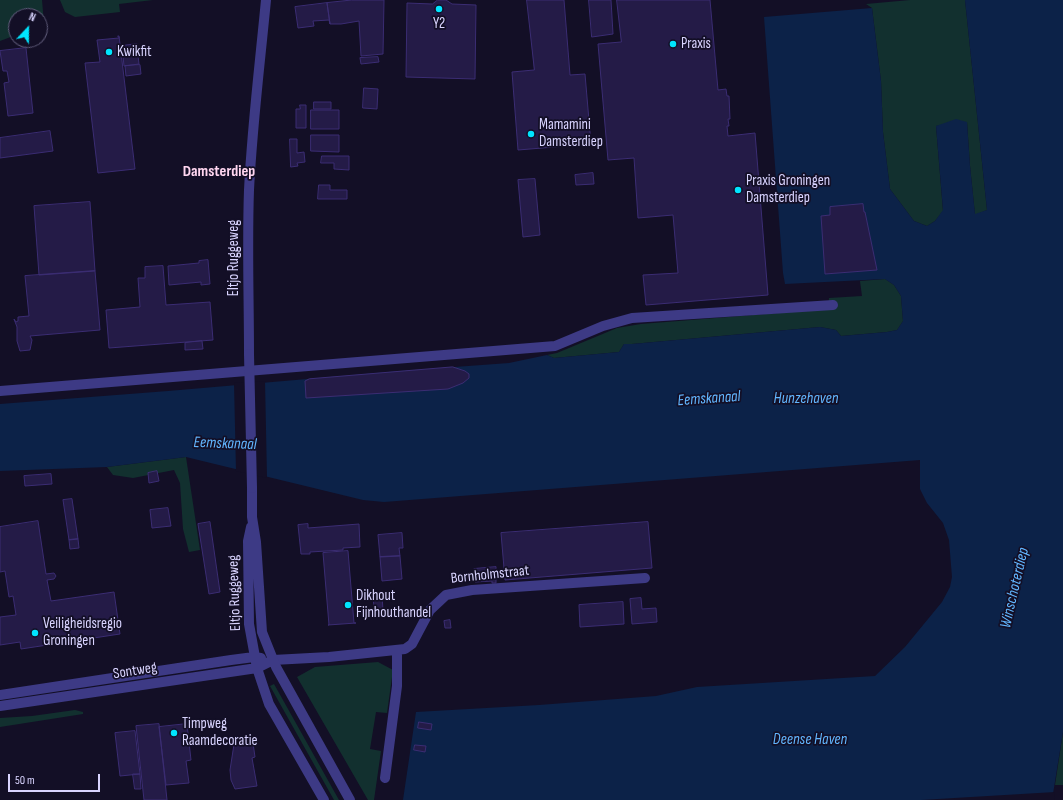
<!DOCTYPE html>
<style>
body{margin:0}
#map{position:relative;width:1063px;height:800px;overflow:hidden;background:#130f26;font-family:"Sofia Sans Condensed",sans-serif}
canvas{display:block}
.north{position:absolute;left:8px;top:8px;width:40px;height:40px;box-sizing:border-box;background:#130f26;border:1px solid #625e7d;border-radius:50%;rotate:22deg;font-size:11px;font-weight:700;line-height:16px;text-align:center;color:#d9d4ff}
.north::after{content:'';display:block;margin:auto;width:14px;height:18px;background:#00e5ff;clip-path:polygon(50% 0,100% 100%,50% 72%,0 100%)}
.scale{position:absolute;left:8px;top:774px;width:92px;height:18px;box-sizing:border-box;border:2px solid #d9d4ff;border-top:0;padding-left:5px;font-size:12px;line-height:14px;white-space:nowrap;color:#d9d4ff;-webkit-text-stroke:3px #130f26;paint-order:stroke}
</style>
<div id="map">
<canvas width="1063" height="800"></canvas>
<div class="north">N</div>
<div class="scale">50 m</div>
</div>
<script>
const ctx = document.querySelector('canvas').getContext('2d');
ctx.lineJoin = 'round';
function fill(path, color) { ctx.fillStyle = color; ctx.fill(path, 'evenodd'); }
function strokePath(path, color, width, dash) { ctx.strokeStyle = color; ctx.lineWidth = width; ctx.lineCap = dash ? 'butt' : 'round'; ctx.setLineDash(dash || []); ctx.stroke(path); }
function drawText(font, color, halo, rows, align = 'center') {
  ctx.font = font + ' "Sofia Sans Condensed",sans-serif'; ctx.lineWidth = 3.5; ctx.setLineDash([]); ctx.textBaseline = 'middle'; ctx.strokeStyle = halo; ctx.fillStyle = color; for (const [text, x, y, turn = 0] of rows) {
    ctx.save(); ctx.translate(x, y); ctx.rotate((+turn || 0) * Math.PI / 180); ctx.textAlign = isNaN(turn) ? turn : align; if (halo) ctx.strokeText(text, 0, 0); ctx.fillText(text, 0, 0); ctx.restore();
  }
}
fill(new Path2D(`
 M0,0h42l2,24 -4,1v-9h-24v19l-16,6z
 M60,0h93l-34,4 1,8 -45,5 -10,-5z
 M910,0h55l22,210 -12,5 -5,-49 -3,-44 -31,4 7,85 -8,10 -8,5 -13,-5 -24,-32 -7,-57 -2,-51 -9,-73 -6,-4z
 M885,279l9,6 7,11 2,25 -6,9 -10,2 -46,4 -5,-6 -16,-3 -188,17h-8l-5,8 -65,6 -7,-3 10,-2 60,-25 24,-4 187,-15 1,-11 33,-2 -2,-15z
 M186,457l14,93 -11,2 -6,-23 -3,-46 -6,-13 -41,8 -20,-3 -6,-8z
 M378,662l15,8 -6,43 -11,-1 -6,37 11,2 -7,49h-6l-71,-123 18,-10z
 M274,684l65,116h-5l-64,-114z
 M75,710l8,2v2l-83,13v-9l32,-2z
 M1063,732v53h-8z`), '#12302f');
fill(new Path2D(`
 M965,0h98v732l-11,68h-649l13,-88 123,-7 117,-9 41,-9 178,-11 30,-29 37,-45 8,-15 2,-10 -3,-37 -6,-17 -16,-20 -7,-14v-29l-536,42 -21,-2 -177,-43 -79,10 -107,4v-67l168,-13 232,-20 109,-8 38,-8 7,3 65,-6 5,-8h8l188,-17 16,3 5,6 46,-4 10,-2 6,-9 -2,-25 -7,-11 -9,-6 -100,5 -2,-11 -19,-256 108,-9 9,73 2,51 7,57 24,32 13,5 8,-5 8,-11 -7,-84 20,-7 11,3 3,44 5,48 12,-4z`), '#0c2248');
fill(new Path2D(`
 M265,381l2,97 -31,-7 -2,-88z
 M1055,792l-1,8h-133z`), '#130f26');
const building = new Path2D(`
 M352,0h32l-1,54 -22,2 -2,-35 -18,3h-11l-3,-21z
 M438,0h8l6,4 24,1 -1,74 -69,-2 1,-74 25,1z
 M527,0h37l6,75 15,-1 6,70 -73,6 -6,-78 22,-2z
 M589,0h22l2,34 -21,3z
 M617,0h93l8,90 8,-1 1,7h2l1,23h-2l1,7h-2l1,10 27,-3 13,162 -122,10 -3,-30 35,-2 -5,-58 -35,3 -4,-60 -26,2 -10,-116 23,-2z
 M327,3l3,21 -1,-4 -16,1 1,5 -16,2 -3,-21z
 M118,36h1l16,133 -37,4 -13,-110 15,-1 -3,-22 22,-2z
 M137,44l1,10 -15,1 -1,-9z
 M26,48l7,65 -25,3 -4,-33 5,-1 -2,-11h-4l-3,-20z
 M138,55l1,9 -15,2 -1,-10z
 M378,57l1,5 -18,2 -1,-6z
 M140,65l1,9 -15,2 -1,-10z
 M364,88l14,1 -1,20 -14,-1z
 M314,102h17v7h-17z
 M300,105h6v23h-10v-19h4z
 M311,110h28v19h-28z
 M50,131l3,20 -53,7v-20z
 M311,135h28v17l-28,-1z
 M290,139h7v14l7,-1 1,10 -8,1 1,3 -7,1z
 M322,156h27v14l-15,-1v-6h-13z
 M593,173l1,11 -18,1 -1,-10z
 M535,179l5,56 -17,2 -5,-57z
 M319,185h11v5h17v9h-29z
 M90,202l5,69 -56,4 -5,-69z
 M863,204l1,8h1l12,58 -52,4 -4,-58 9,-1v-8z
 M208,260l2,24 -9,1v-3l-32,3 -1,-19 31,-3v-2z
 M163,266l3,39 44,-3 3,38 -104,8 -3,-38 34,-3 -2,-29h7v-11z
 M95,271l5,59 -70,6 2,4 -2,10 -10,1 -3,-10v-14l-3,-8 2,3 2,-1v-4l11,-1 -4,-40z
 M202,341l1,8 -18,1v-7z
 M453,367l12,4 4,3v4l-6,5 -15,6 -142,9 -1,-17 4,-2z
 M157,471l2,10 -10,2 -1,-10z
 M51,474l1,10 -27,2 -1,-10z
 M72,499l6,40 -9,1 -6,-40z
 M168,508l3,18 -19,2 -2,-18z
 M38,521l8,53 8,-1 2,3 -2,3 -7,1 4,21 63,-9 6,42 -99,15 -1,-7 -20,3v-28l16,-2 -3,-19 -4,1 -4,-26 -5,1v-45z
 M210,522l10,70 -11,2 -11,-70z
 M648,522l4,46 -147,12 -4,-47z
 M308,524v4l51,-4 1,23 -17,1v2l-33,2v2h-9l-3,-29z
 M402,533l1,15h-4l1,8 -20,1 -2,-22z
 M78,539l1,9 -9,1 -1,-9z
 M348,551l6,72h2l-28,2h1l-6,-72z
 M400,556l2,23 -20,2 -2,-24z
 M496,567v16h-4v-2l-17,1 -1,-13z
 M373,596h9l1,14h-8z
 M641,598l1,11 14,-1 1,14 -25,2 -2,-25z
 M623,602l1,22 -44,3 -1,-22z
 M450,620l1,8h-6l-1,-7z
 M419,722l13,2 -1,6 -13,-2z
 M159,724l8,76h-23l-8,-74z
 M187,724l4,36 -5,1 3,22 -23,2 -7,-58z
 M135,731l5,43 -20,2 -5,-43z
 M252,736l3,21 -3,1 5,28 -22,3 -4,-9 -1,-10 5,-32z
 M415,745l11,1 -1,6 -11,-2z
 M133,774h7l1,15h-6z`);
fill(building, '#241b47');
strokePath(building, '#3b2d73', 1);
strokePath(new Path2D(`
 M0,391l555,-45 48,-20 29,-8 201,-13
 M273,660l56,-3 76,-8 7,-5 18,-34 16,-15 26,-5 173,-12
 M385,778l12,-92v-35`), '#3d3a85', 10);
strokePath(new Path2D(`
 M249,354c0,-55 -2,-109 0,-164 3,-63 11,-127 17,-190
 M252,488v29l4,25 6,90 14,35 74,133
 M251,527l-3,14 1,83 8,44 12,36 55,96
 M0,695l231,-35 23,-3 7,1
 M0,706l257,-38 16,-8`), '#3d3a85', 10);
strokePath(new Path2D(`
 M249,354l3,134`), '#3d3a85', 10);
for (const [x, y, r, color] of [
 [439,9,4,"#00e5ff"],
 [673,44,4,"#00e5ff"],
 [109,52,4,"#00e5ff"],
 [531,134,4,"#00e5ff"],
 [738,190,4,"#00e5ff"],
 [348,605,4,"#00e5ff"],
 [35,633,4,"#00e5ff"],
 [174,733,4,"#00e5ff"]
]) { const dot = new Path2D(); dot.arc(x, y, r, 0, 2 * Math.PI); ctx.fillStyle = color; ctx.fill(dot); strokePath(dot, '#130f26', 1.5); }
drawText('15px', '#d9d4ff', '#130f26', [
 ["Y2",439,24,"center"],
 ["Praxis",681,44],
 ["Kwikfit",117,52],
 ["Mamamini",539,125],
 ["Damsterdiep",539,142],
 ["Praxis Groningen",746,181],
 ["Damsterdiep",746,198],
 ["Dikhout",356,596],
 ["Fijnhouthandel",356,613],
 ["Veiligheidsregio",43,624],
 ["Groningen",43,641],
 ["Timpweg",182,724],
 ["Raamdecoratie",182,741]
], 'left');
drawText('15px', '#d9d4ff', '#130f26', [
 ["Eltjo Ruggeweg",234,258,-90],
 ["Bornholmstraat",490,575,-6],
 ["Eltjo Ruggeweg",235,593,-92],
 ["Sontweg",135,671,-9]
]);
drawText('bold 16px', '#ffd6f0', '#130f26', [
 ["Damsterdiep",219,172]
]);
drawText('italic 16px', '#62b6ff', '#130f26', [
 ["Eemskanaal",709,399,-4],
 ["Hunzehaven",806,399],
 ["Eemskanaal",225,444,2],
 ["Winschoterdiep",1015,588,-77],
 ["Deense Haven",810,740]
]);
</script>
